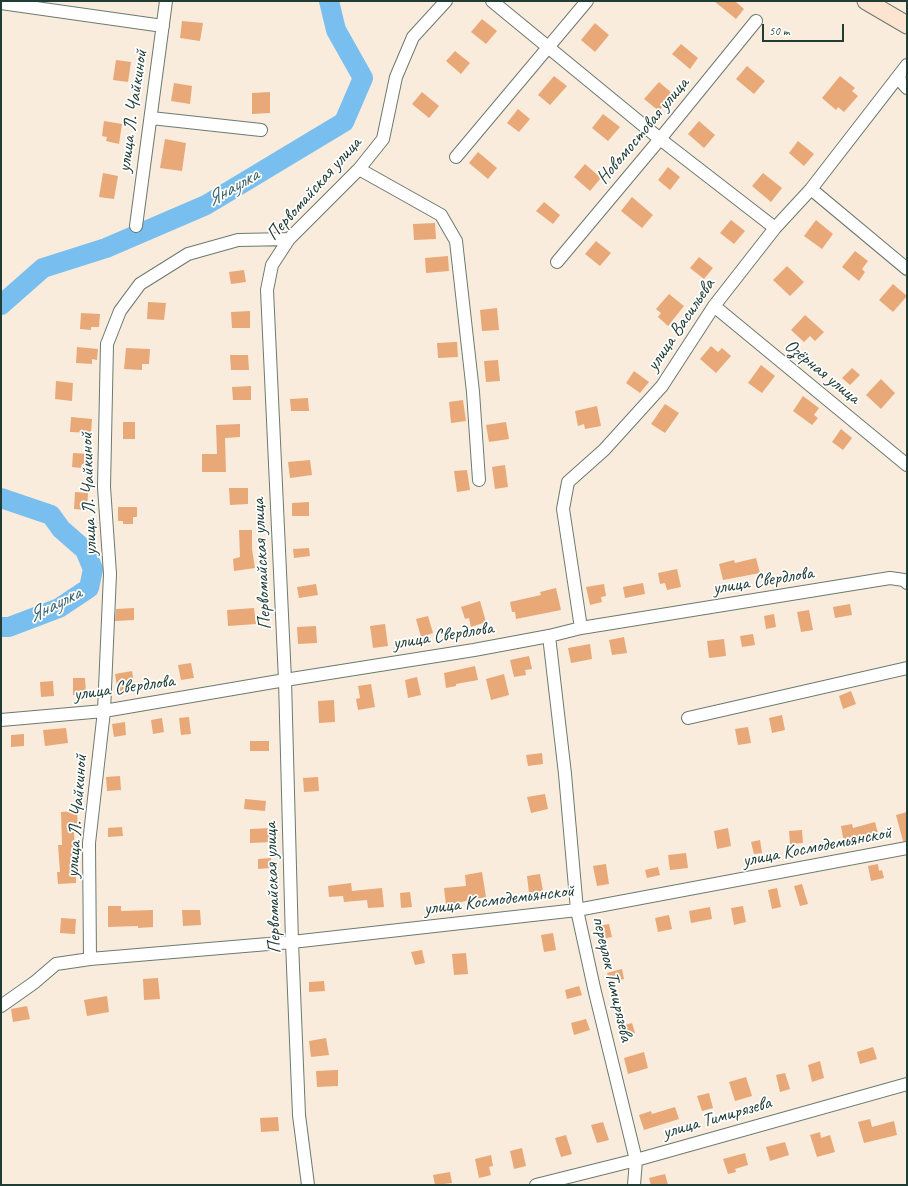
<!DOCTYPE html>
<meta charset="utf-8">
<style>
body{margin:0}
#map{position:relative;width:908px;height:1186px;overflow:hidden;background:#f9ecdc;font-family:Caveat,sans-serif}
canvas{display:block}
.frame{position:absolute;inset:0;border:2px solid #1f3d34;pointer-events:none}
.scale{position:absolute;left:762px;top:24px;width:82px;height:18px;box-sizing:border-box;border:2px solid #1f3d34;border-top:0;padding-left:5px;font-size:12px;line-height:14px;white-space:nowrap;color:#1f3d34;-webkit-text-stroke:3px #fff;paint-order:stroke}
</style>
<div id="map">
<canvas width="908" height="1186"></canvas>
<div class="frame"></div>
<div class="scale">50 m</div>
</div>
<script>
const ctx = document.querySelector('canvas').getContext('2d');
ctx.lineJoin = 'round';
function strokePath(path, color, width, dash) { ctx.strokeStyle = color; ctx.lineWidth = width; ctx.lineCap = dash ? 'butt' : 'round'; ctx.setLineDash(dash || []); ctx.stroke(path); }
function fill(path, color) { ctx.fillStyle = color; ctx.fill(path, 'evenodd'); }
function drawText(font, color, halo, rows, align = 'center') {
  ctx.font = font + ' Caveat,sans-serif'; ctx.lineWidth = 3.5; ctx.setLineDash([]); ctx.textBaseline = 'middle'; ctx.strokeStyle = halo; ctx.fillStyle = color; for (const [text, x, y, turn = 0] of rows) {
    ctx.save(); ctx.translate(x, y); ctx.rotate((+turn || 0) * Math.PI / 180); ctx.textAlign = isNaN(turn) ? turn : align; if (halo) ctx.strokeText(text, 0, 0); ctx.fillText(text, 0, 0); ctx.restore();
  }
}
strokePath(new Path2D(`
 M1,305l42,-37 63,-20 100,-43 138,-83 19,-44 -27,-48 -7,-29
 M1,498l50,17 10,14 24,21 8,19 -4,19 -30,20 -50,19h-8`), '#78beef', 20);
fill(new Path2D(`
 M714,1h21l9,8 -8,10z
 M482,19l15,12 -11,13 -15,-12z
 M182,21l21,2 -3,18 -20,-3z
 M595,23l14,12 -14,17 -14,-12z
 M681,44l17,14 -8,11 -18,-15z
 M455,51l15,12 -9,11 -15,-13z
 M116,60l15,2 -3,20 -15,-2z
 M747,66l18,15 -11,13 -18,-15z
 M554,76l13,10 -17,19 -12,-10z
 M840,76l15,12 -3,3 6,5 -14,16 -6,-5 -2,3 -14,-12z
 M659,82l14,12 -14,17 -15,-12z
 M174,83l18,3 -2,18 -19,-3z
 M270,92v21l-18,1v-21z
 M422,92l17,14 -10,12 -17,-14z
 M518,109l12,10 -11,13 -12,-9z
 M603,114l17,13 -12,14 -16,-13z
 M104,121l18,3 -3,20 -13,-3 1,-4 -5,-1z
 M699,121l16,14 -11,13 -16,-14z
 M165,139l21,4 -4,28 -22,-3z
 M798,141l16,13 -10,12 -15,-13z
 M478,152l19,16 -9,11 -19,-16z
 M585,164l16,14 -11,13 -16,-14z
 M668,167l12,10 -10,13 -12,-10z
 M103,173l15,3 -4,23 -15,-2z
 M763,173l19,15 -11,14 -19,-16z
 M632,197l21,18 -11,13 -21,-17z
 M544,202l16,13 -7,9 -17,-13z
 M731,220l14,11 -11,13 -14,-11z
 M816,220l17,14 -11,15 -18,-13z
 M435,223l1,16 -22,1 -1,-16z
 M596,241l15,12 -11,13 -15,-12z
 M855,251l13,10 -6,8 3,3 -6,9 -17,-14z
 M448,256l1,15 -23,2 -1,-15z
 M699,257l14,11 -9,11 -14,-11z
 M787,266l17,16 -14,14 -17,-16z
 M244,270l2,12 -15,2 -2,-12z
 M893,284l14,12 -14,16 -14,-12z
 M669,294l15,12 -16,20 -10,-9 3,-4 -5,-4z
 M148,302l18,1 -2,17 -17,-1z
 M497,308l2,22 -17,1 -2,-21z
 M250,311v17h-18l-1,-16z
 M81,313l19,1 -1,13h-8v3l-11,-1z
 M805,315l19,17 -9,9 -5,-5 -6,6 -13,-12z
 M457,342l1,15 -20,1 -1,-15z
 M711,346l7,6 4,-4 9,8 -15,17 -16,-14z
 M77,347l21,2 -1,11 -5,-1v5l-16,-1z
 M126,348l24,1 -1,15h-7v6l-18,-1z
 M230,355h18l1,15h-18z
 M498,360l2,21 -14,1 -2,-21z
 M761,365l14,11 -13,17 -14,-10z
 M852,368l8,7 -10,10 -8,-7z
 M634,371l15,11 -9,11 -14,-10z
 M881,379l14,14 -14,16 -15,-14z
 M56,381l17,2 -1,18 -17,-2z
 M251,386v14h-18l-1,-13z
 M803,396l16,12 -5,7 4,3 -6,7 -19,-14z
 M308,398l1,13h-18l-1,-12z
 M463,400l3,21 -15,2 -2,-21z
 M665,404l14,9 -14,20 -14,-9z
 M597,406l4,20 -16,3 -1,-5 -6,2 -3,-15z
 M71,417l21,2 -1,14 -21,-1z
 M123,422h12v17h-12z
 M506,422l3,17 -20,3 -3,-17z
 M240,424v13l-15,1 1,34h-24v-18h15l-1,-29z
 M841,429l11,9 -9,12 -11,-8z
 M73,453l17,1v11l-8,-1 -1,4 -9,-1z
 M310,460l2,15 -22,3 -2,-16z
 M505,465l3,22 -13,2 -3,-22z
 M467,470l3,20 -13,2 -3,-21z
 M229,488h19v16l-18,1z
 M75,492l13,1 -1,17 -13,-1z
 M309,502v14h-17v-13z
 M118,507h19v10h-4v7h-10v-3h-5z
 M239,530h13v19l3,19 -21,3 -1,-12 7,-2z
 M309,548l1,8 -16,2 -1,-9z
 M756,558l4,15 -37,7 -4,-16 15,-4 1,3z
 M677,569l4,18 -14,3 -2,-7 -5,1 -2,-11z
 M643,583l2,11 -20,4 -2,-11z
 M316,584l2,11 -19,3 -2,-11z
 M604,584l2,12 -5,1 1,5 -12,3 -4,-18z
 M556,588l5,22 -45,9 -1,-7h-3l-2,-10 31,-7 -1,-3z
 M480,601l6,21 -15,5 -2,-9 -4,1 -4,-12z
 M850,604l2,11 -17,3 -2,-11z
 M134,608v12l-19,1 1,-12z
 M254,608l2,16 -28,2 -1,-16z
 M809,610l4,20 -12,2 -4,-20z
 M774,614l2,13 -10,2 -2,-13z
 M428,616l5,17 -12,4 -5,-18z
 M385,624l3,22 -15,2 -3,-22z
 M316,626l1,17 -19,1 -1,-17z
 M753,634l2,11 -13,2 -2,-11z
 M624,637l3,16 -15,2 -3,-15z
 M724,639l2,17 -17,2 -2,-17z
 M590,644l2,15 -21,4 -3,-15z
 M529,656l3,13 -7,1 1,5 -12,2 -4,-17z
 M191,663l3,15 -13,2 -3,-15z
 M475,666l3,14 -22,4v2l-10,2 -2,-15z
 M132,671l3,18 -17,3 -3,-18z
 M504,674l5,21 -18,5 -5,-21z
 M417,677l4,18 -13,3 -3,-18z
 M73,678h12l1,16 -13,1z
 M53,681l1,15 -13,1 -1,-15z
 M371,684l4,23 -17,3 -2,-11 4,-1 -2,-12z
 M851,691l5,13 -13,5 -4,-13z
 M334,700l1,22 -16,1 -1,-22z
 M782,715l3,15 -13,3 -3,-15z
 M189,717l2,17 -10,1 -2,-17z
 M162,718l2,14 -11,2 -2,-14z
 M125,722l1,13 -12,2 -2,-13z
 M748,727l3,16 -13,2 -3,-16z
 M66,728l2,15 -23,3 -2,-16z
 M24,734v12l-13,1v-12z
 M250,741h19v10h-19z
 M542,753l1,11 -15,2 -2,-11z
 M120,776l1,14 -14,1 -1,-14z
 M318,777l1,14 -15,1 -1,-14z
 M545,794l3,15 -17,4 -4,-16z
 M245,799l21,2 -1,10 -21,-2z
 M77,811l1,17 -4,1 2,54 -18,1 -1,-12h3l-2,-27h4l-1,-33z
 M907,812v29h-4l-7,-26z
 M875,822l4,15 -8,3v-2l-27,5 -3,-17 11,-2 1,4z
 M122,827l1,9 -15,1v-9z
 M272,828v14l-22,1v-14z
 M728,828l3,18 -14,3 -3,-18z
 M802,830l1,13 -13,1 -1,-13z
 M760,840l2,13 -8,1 -3,-12z
 M686,853l2,15 -18,2 -2,-15z
 M271,858v10l-13,1v-10z
 M606,864l3,20 -12,2 -4,-20z
 M878,864l1,7 3,-1 2,8 -13,3 -3,-15z
 M658,867l2,8 -13,3 -2,-8z
 M482,872l4,25 -40,8 -2,-17 22,-2 -1,-11z
 M540,874l3,17 -14,2 -2,-17z
 M351,883l1,8 30,-3 2,19 -16,1 -1,-8 -23,2 -1,-6 -14,1 -1,-11z
 M802,884l6,20 -8,2 -6,-20z
 M777,888l4,19 -9,2 -4,-19z
 M410,892l2,15 -11,1 -1,-15z
 M108,906h13v5l32,-1v17l-15,1v-2l-30,1z
 M743,906l3,16 -12,3 -3,-17z
 M710,907l2,12 -21,4 -2,-12z
 M182,910h18l1,15 -18,1z
 M669,915l3,14 -14,3 -3,-14z
 M61,918l15,1 -1,15 -15,-1z
 M609,924l3,13 -11,2 -3,-13z
 M553,933l3,17 -12,2 -3,-17z
 M422,950l3,13 -10,2 -4,-13z
 M466,953l2,21 -14,1 -2,-21z
 M622,969l2,10 -14,4 -3,-10z
 M158,978l2,21 -16,1 -1,-21z
 M324,981l1,10 -16,1v-10z
 M579,986l3,9 -15,4 -2,-9z
 M107,996l2,16 -22,4 -3,-16z
 M27,1006l3,13 -17,3 -2,-13z
 M586,1019l4,11 -16,5 -3,-12z
 M632,1023l3,10 -14,4 -3,-10z
 M326,1038l3,17 -18,2 -2,-16z
 M873,1047l4,12 -17,5 -3,-12z
 M644,1052l4,16 -20,6 -4,-16z
 M820,1061l4,17 -12,4 -4,-17z
 M338,1070v16l-21,1 -1,-16z
 M785,1073l5,16 -10,3 -4,-17z
 M746,1077l6,19 -17,5 -6,-19z
 M709,1093l4,15 -11,3 -5,-15z
 M675,1107l4,12 -35,11 -5,-15 12,-4 1,3z
 M278,1117l1,14 -18,1 -1,-14z
 M870,1119l2,8 22,-6 3,14 -33,8 -6,-21z
 M603,1122l6,18 -12,3 -6,-18z
 M820,1132l1,6 9,-3 5,17 -18,5 -7,-22z
 M566,1135l6,19 -11,3 -6,-19z
 M785,1142l4,13 -19,6 -4,-14z
 M522,1148l4,18 -12,3 -4,-18z
 M745,1153l3,12 -13,4 1,3 -8,2 -5,-15z
 M491,1155l2,11 -4,1 2,8 -12,3 -4,-19z
 M450,1172l2,11 -17,2 -2,-10z
 M665,1174l3,11h-17l-2,-7z`), '#e9a877');
const street = new Path2D(`
 M492,1l168,138 115,89
 M1,3l162,23
 M898,78l9,10
 M151,118l110,12
 M456,157l131,-156
 M359,169l82,46 15,26 17,151 6,88
 M811,189l96,80
 M136,226l30,-225
 M557,262l103,-123 96,-118
 M714,306l193,159
 M581,628l-18,-119 5,-27 36,-32 58,-64 52,-80 61,-78 36,-39 96,-124
 M549,636l16,138 12,136 17,78 42,172 -2,25
 M688,718l219,-50
 M1,720l103,-9 181,-31 189,-30 75,-14 32,-8 309,-50 14,2 3,3
 M90,959l-1,-116 15,-132 6,-137 -6,-87 3,-143 13,-33 20,-27 48,-30 50,-14 51,-1
 M1,1006l34,-24 21,-18 34,-5 202,-17 285,-32 330,-62
 M308,1185l-9,-70 -7,-173 -7,-262 -18,-390 5,-25 17,-26 70,-70 24,-30 13,-62 17,-40 33,-36
 M536,1185l100,-25 271,-76`);
const secondary = new Path2D(`
 M866,1l41,24`);
strokePath(street, '#6b7a6f', 14);
strokePath(secondary, '#6b7a6f', 19);
strokePath(street, '#fff', 12);
strokePath(secondary, '#fde4d1', 17);
drawText('19px', '#1f3d34', '#fff', [
 ["улица Л. Чайкиной",133,111,-82],
 ["Новомостовая улица",643,131,-50],
 ["Первомайская улица",314,189,-48],
 ["улица Васильева",681,325,-56],
 ["Озёрная улица",822,372,39],
 ["улица Л. Чайкиной",89,494,-92],
 ["Первомайская улица",262,564,-93],
 ["улица Свердлова",763,581,-9],
 ["улица Свердлова",443,636,-9],
 ["улица Свердлова",124,688,-8],
 ["улица Л. Чайкиной",77,816,-86],
 ["улица Космодемьянской",817,847,-11],
 ["Первомайская улица",273,888,-92],
 ["улица Космодемьянской",499,900,-7],
 ["переулок Тимирязева",612,979,77],
 ["улица Тимирязева",717,1118,-16]
]);
drawText('italic 20px', '#3a646c', '#fff', [
 ["Янаулка",233,188,-30],
 ["Янаулка",55,605,-27]
]);
</script>
